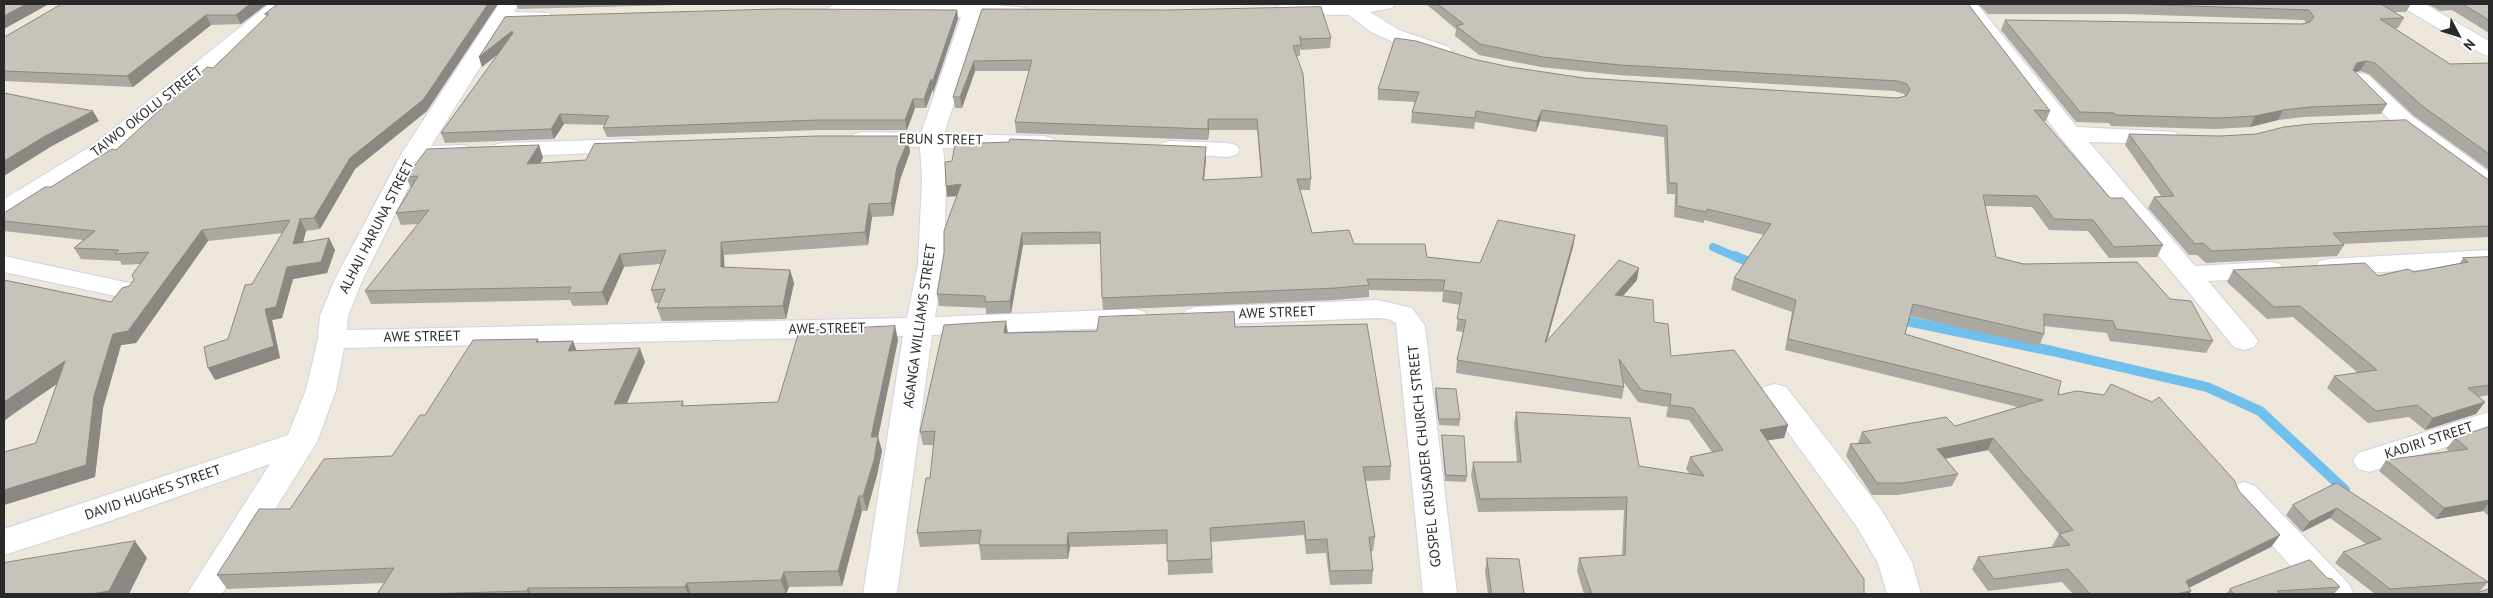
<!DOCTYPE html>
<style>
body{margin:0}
#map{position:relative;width:2493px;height:598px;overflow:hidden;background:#ece6db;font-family:"PT Sans",sans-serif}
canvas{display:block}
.frame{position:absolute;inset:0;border:5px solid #292929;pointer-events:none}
.north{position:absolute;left:2433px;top:10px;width:50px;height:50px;-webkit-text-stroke:4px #fff;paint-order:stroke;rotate:130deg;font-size:14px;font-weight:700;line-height:20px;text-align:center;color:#292929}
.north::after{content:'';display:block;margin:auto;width:18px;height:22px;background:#292929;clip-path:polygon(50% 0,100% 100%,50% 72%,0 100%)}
</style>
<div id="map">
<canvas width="2493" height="598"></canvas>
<div class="frame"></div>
<div class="north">N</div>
</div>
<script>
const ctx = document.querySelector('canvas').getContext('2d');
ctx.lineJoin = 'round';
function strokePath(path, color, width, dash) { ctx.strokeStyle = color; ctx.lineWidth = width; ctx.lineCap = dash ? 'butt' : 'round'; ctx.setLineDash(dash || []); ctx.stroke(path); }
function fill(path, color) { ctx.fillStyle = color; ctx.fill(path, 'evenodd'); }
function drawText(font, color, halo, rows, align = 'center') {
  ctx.font = font + ' "PT Sans",sans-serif'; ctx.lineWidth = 4; ctx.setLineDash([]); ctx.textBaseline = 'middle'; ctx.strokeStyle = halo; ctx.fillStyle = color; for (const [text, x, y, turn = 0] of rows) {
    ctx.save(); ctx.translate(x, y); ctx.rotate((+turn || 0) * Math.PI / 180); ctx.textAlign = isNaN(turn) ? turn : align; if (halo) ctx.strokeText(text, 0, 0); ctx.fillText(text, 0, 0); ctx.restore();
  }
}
strokePath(new Path2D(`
 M1713,247l25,11`), '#6fc0ed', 8);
strokePath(new Path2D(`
 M1735,256l21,9
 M1897,319l155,32 155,36 53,24 85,79`), '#6fc0ed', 10);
const minor = new Path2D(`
 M269,4h22l-182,151 -96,60 -9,3v-19l89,-54z
 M499,4h20l-5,8 35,1 3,4 -3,4 -42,3 -76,122 31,-1 8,2 4,5 -4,5 -48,3 -60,121 -14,35 -1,14 560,-12 11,-54 4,-84 -2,-33 -58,-1 -8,-2 -4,-5 4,-5 8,-2 59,1 40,-116 -124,-2 -7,-2 -3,-4 7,-5h152l40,4 3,4 -3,4 -44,1 -38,117 100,2 8,2 4,5 -4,5 -8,2 -101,-2 3,32 -2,84 -9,53 200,-8 10,3 4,6 -4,6 -10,3 -203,8 -35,259h-34l40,-258 -559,12 -8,42 -19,52 -95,152h-35l83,-130 -166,59 -100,32v-26l284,-94 18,-45 12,-51 2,-23 14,-35 68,-128z
 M1285,4h110l-3,4 -22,4 29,18 50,17 3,5 -3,5 -8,1 -43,-14 -27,-12 -22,-17 -71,-1 -3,-4 3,-4z
 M1957,4h20l100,123 98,5 4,5 -4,5 -8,2 -78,-2 106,124 76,-4 9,2 4,6 -4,6 -9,2 -63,3 46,54 4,6 -4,6 -10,3 -10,-3 -172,-208z
 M2401,4h24l64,37v15l-7,-2 -78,-46z
 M2360,73l8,2 45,42 76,55v18l-9,-2 -83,-61 -48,-47 3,-5z
 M630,139l8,2 4,5 -4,5 -135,6 -8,-2 -4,-5 4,-5 8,-2z
 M1170,141l58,2 8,2 4,5 -4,5 -8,2 -66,-4 -4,-5 4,-5z
 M2489,250v16l-161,9 -9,-2 -4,-6 4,-6 9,-2z
 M4,256l121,26 10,2 4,6 -4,6 -10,2 -121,-26z
 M1378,300l34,8 13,18 32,268h-34l-27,-271 -8,-4 -10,-1 -182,7 -10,-3 -4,-6 4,-6 10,-3z
 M1775,384l11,3 95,122 31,53 9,32h-34l-9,-31 -21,-36 -97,-133 4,-7z
 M2489,412v21l-120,39 -11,-3 -5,-8 5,-8z
 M2244,482l11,4 94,98 5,10h-38l-83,-92 -5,-8 5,-8z`);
strokePath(minor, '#d1d2e2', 2);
fill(minor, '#fff');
fill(new Path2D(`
 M62,4h205l-26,20 -30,1 -78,62 -129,-6v-45h2z
 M278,4l149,107 -72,58 -35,60 -14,2 -3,12 26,-5 6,12 -8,23 -34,6 -11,39 -10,2 8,38 -65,22 13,-41 24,-55 31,-51 -75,8 -72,102 -15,2 -18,63 -8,69 -91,28v-53l32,-9 21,-59 -53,37v-141l107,22 18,-16 5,-6 6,-16 -18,1 -2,-4 -39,-2 -7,-11 9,-8 -79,-9v-18l112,-63 97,-82 54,-51 -2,-3z
 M516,4h201l-199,5z
 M1426,4h542l82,107 -4,10h-3l67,77 53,47 -6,12 -48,1 -21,-27 -39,-1 -17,-23 -47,-1 11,51 174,42 43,42 -7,12 -96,-12 -3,-8 -63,-7v8l-5,12 -129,-30 -5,18 153,61 181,96 41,44 -9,12 -82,41v6h-116l-11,-12 -74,9 -16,-22 6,-12 75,-10 -1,-1 7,-12 -71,-84 -43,9 13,15 -6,12 -54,9h-26l-26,-39 4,-12 8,-1 4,-11 93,-6 63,-19 -233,-57 7,-38 -61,-22 3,-12 30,-43 -60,-15v3l-30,-6 1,-23h-8l-3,-57 -124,-16 -4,11 -61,-10 -1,7 -63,-6 1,-11 3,-10 -37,-2v-11l95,-30 37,8 74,11 313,20 8,-1 -1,-3 -10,-3 -276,-16 -77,-8 -62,-12 -24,-19 1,-7z
 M1978,4h433l-5,8h-13l11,6 -6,10 -4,1 56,35 39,-1v107l-75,-54 -45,-42 -9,-3 -5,1 32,32 -6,10 -77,3 -26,3 -28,7 -36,2 -103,-3 -2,-3 -33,-1 -75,-92 4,-10 297,4 4,-1 -2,-3 -177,-6h-139z
 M2428,4h61v29l-37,-23 -12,1z
 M982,9l349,29 -1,10 -29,2 -1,-2v8h-3l14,123 -1,11h-10l12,43 42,11 73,13 53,6 95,-28 -2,12 -26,94 90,-61 -14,16 31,26 17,34 117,69 -4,13 -16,2 96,154h-280l-7,-23 2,-13 43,-3 2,-45 -146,2 -7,-37 2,-13h44l-3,-38 2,-12 123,54 51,8 -4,-5 4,-12 22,-5 -23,-32 -23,-3 2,-10 -30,-5 -15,-21 1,6 -2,12 -166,-26 1,-13 6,-28 -7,-1 4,-26 -18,-3 1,-10 -74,-2v7l-34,3 -232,10 -1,-12 -1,-54 -78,1 -12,68 -25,1v-6l-47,-2 -2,-12 20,-98 -10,1 259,-39 -2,22 57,-3 -4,-47h-48l-1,10 -192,-7 -1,-11 14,-51h-54l-13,37h-7l-2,-11z
 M957,10l1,9 -25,74v-4l-7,19h-11l-8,22h-87l-213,7 -4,-9 2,-3 -41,-1 -10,15 -109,4 -4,-10 57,-79 -16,13 -3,-10 26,-40z
 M2129,134l360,45v58l-146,7 1,1 -7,11 -131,7 -9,-8h-8l-41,-47 6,-11 7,-1 -36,-51z
 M899,136l1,4h8l2,12 -10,28 -7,36 -21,1 -4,28 -144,10v12l66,3 4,13 -8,36 -124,2 -5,-13 3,-5h-5l-4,-13 10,-26 -37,3 -17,38 -34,1 -3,-6 -199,4 -6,-13 53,-67 -17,1 -5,-12 15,-25 -5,-11 133,-32 4,13 -3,5 46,-3z
 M2489,257v138l-10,2 -3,17 -51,16 -16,-13 -41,6 -41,-35 7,-12 24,-3 -65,-56 -26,2 -40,-37 6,-12 145,6 36,-4 46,-9 3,-5z
 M895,326l3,14 -20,97 4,14 -5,24 -10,36h-5l-20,75 -53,1 -3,7h-409l7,-11 -157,6 -10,-14 73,-66 102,-53 33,-41 113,-76 1,3 34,-1 3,9 69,12 -19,42 57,-3 1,5 94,-4z
 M1235,327l156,139 -1,14 -24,1 9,56 -2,14h-2l2,19 -1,14 -42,1 -4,-32 -20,1 -2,-19 -93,7 2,31 -45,2 -1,-31 -97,3 -2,12 -87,1 -2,-16 -59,3 -3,-14 13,-55 4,-33h-11l-3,-13 88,-99 89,-2z
 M1436,388l24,31 -1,7 -20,-1 -4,-31z
 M2489,427v89l-6,-5 -47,8 -57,-48 7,-11 63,-9 -3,-2 9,-11z
 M1442,435l25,41 -1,6 -21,-1 -3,-39z
 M2337,483l151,99 -10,11 -19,1h-84l-40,-31 8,-11 23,-8 -36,-26 -28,14 -16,-17 7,-10z
 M1487,558l37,36h-36l-3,-23z
 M2327,578l13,9 -6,7h-108l4,-5z`), '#aba8a1');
fill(new Path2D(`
 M26,4h23l-45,25v-13z
 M250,4h17l-26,20 -5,-9z
 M488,4h10l-71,107 -72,58 -35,60 -6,-11 36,-60z
 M957,10l1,9 -25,74v-4l-7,19 -2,-9z
 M206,15l5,10 -78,62 -6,-11z
 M512,31l3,9 -33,27 -3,-10z
 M974,61l1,10 -13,37 -2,-11z
 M2366,61l-6,10 -8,2 -5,7 10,-17z
 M913,99l2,9 -8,22 -2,-10z
 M1542,110l-2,11 -4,11 1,-11z
 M2283,110l-5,10 -28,7 5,-11z
 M93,111l6,10 -47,25 -48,30v-15l41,-25z
 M560,114l4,10 -10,15 -3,-10z
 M1208,119l1,11 -1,10z
 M908,140l2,12 -10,28 -7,36 -2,-13 6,-36z
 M539,145l4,13 -11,18 -5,-12z
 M1206,147v11l-3,33v-11z
 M961,184l2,11 -16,2 -1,-11z
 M869,204l3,13 -4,28 -3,-13z
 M300,219l6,12 -7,25 -6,-12z
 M202,230l6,11 -72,102 -15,2 -18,63 -8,69 -91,28v-15l109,-156z
 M1022,233l1,12 -12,68 -1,-12z
 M1575,235l-2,12 -30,108 2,-12z
 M329,238l6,12 -8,23 -34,6 -11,39 -10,2 8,38 -65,22 -7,-12 57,-59 22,-42z
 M721,242l3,13 1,25 -4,-13z
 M620,254l4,13 -17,38 -5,-13z
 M1639,268l-2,12 -24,27 2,-12z
 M790,270l4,13 -8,36 -3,-13z
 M1006,321l2,13 -4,-1z
 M895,326l3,14 -23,112 -4,-15z
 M573,341l5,14 -10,-4z
 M640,348l5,14 -25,57 -6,-15z
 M65,361l8,12 -61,41 -8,7v-19z
 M2485,402l-9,12 -51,16 8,-12z
 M1788,425l-4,13 -27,4 3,-12z
 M878,437l4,14 -5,24 -10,36 -4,-15z
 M1993,438l-5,12 -56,11 5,-12z
 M859,496l3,15 -20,75 -4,-15z
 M2489,500v3l-6,8 -47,8 8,-11z
 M2337,508l-7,10 -28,14 7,-10z
 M1068,533l2,14 -2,12 -1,-14z
 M2280,535l-9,12 -93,46 8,-12z
 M135,541l12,17 -18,36h-38z
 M784,572l5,15 -3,7 -5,-14z
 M687,583l4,11h-3l-3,-7z
 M528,588l3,6h-2l-2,-3z
 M2191,591l-2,3h-13z`), '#8b8883');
const building = new Path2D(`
 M4,4h22l-22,12z
 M62,4h188l-14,11h-30l-79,61 -123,-5v-35h2z
 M278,4h210l-65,96 -73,58 -36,60 -14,1 -7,25 36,-6 -8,24 -34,5 -11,40 -11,2 9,37 -66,22 -4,-21 24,-8 17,-54 7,-1 38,-64 -88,10 -74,101 -15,3 -19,62 -8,69 -82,25v-38l32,-9 29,-82 -61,41v-122l107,22 11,-14 7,-2 5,-6 -2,-5 17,-23 -34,2 4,-4 -45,-2 21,-17 -91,-10v-8l41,-26h6l61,-38 4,1 91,-83 6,1 56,-54h-4z
 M1438,4h530l82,107 -16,-1 76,88h13l40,47 -49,2 -21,-27 -39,-1 -17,-23 -54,-1 13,62 27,7 114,-2 33,37 21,2 22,40 -97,-12 -3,-8 -69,-7v20l-131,-30 -8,30 156,47 -3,14 19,-4 27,4 7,-11 41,18 7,-5 75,83 5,11 41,44 -94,46 5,10 -15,3h-86l-22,-25 -74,10 -16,-22 92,-12 -11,-11 14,-4 -80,-92 -56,11 21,25 -55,9h-26l-27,-39 21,-1 -9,-11 84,-15 9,9 88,-26 -255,-61 8,-39 -62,-22 37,-54 -64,-15 -1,3 -29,-6v-23h-8l-2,-57 -125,-16 -5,11 -61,-10 -1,7 -63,-6 7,-20 -41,-3 17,-51 21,3 57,18 37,8 74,11 313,20 9,-2 4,-6 -3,-6 -9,-3 -278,-16 -77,-8 -63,-13 -24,-18 7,-2z
 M1991,4h390l23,14 -24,1 70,45 39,-1v91l-68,-49 -46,-42 -9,-2 -9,2 -4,7 34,34 -77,3 -27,3 -28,6 -36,2 -103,-3 -2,-2 -34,-1 -75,-92 297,4 8,-2 4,-5 -5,-7 -178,-6z
 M2463,4h26v16z
 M1321,7l10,31 -30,1 -1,-3 1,9 -8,1 10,28 8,105h-14l15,54 37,-3 5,14h71l2,13 53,6 18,-43 77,15 -30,108 74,-83 20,8 -24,27 38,5 1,22 14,2 3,32 63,-6 54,75 -28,5 104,149v15h-272l-13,-36 46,-3 2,-58 -147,2 -7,-37h48l-5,-50 114,6 9,48 65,10 -14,-19 33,-7 -30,-42 -23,-3 1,-11 -30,-4 -22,-31 5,28 -167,-27 9,-40 -9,-1 5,-26 -19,-3 2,-10 -78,-1 2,6 -33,3 -234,10 -2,-66 -78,1 -12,68 -25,1v-6l-48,-2 7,-41v-22l17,-47 -15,2 -1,-24 7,-1 3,-17 54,-2 1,-3 196,8 -3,33 59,-3 -5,-58h-49v10l-193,-7 17,-62 -58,1 -14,36h-7l29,-88 184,1z
 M777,9l180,1 -25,73 -1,-4 -7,20h-11l-8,21h-87l-215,8 6,-12 -49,-2 -9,15 -110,4 72,-100 -1,-2 -33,26 26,-40z
 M4,93l89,18 -48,25 -41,25z
 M2406,120l81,59h2v47l-156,7 11,12 -132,6 -9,-8 -8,1 -41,-47 20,-1 -45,-62 91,2 36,-2 28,-7 26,-3z
 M817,136h82l-1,4h10l-11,27 -6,36 -22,1 -4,28 -144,10v25l69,3 -7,36 -126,2 8,-19 -14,1 15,-40 -46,4 -18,38 -34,1 3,-6 -206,4 64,-81 -33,3 22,-37 -12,1 21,-28 112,-4 -12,19 59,-4 8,-16z
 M2489,257v128l-21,3 17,14 -52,16 -16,-13 -41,6 -42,-35 43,-6 -77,-64 -26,1 -41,-37 132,-7 13,13 30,-7 6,3 54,-10 -5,-4z
 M1234,312l1,15 132,-3 24,142 -28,1 12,70h-6l4,33 -43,1 -3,-32 -21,1 -2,-19 -94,7 2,31 -45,2v-31l-99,3 -1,12h-88l2,-15 -64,3 9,-55h4l5,-47 -15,1 24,-107 62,-4 -2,12 93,-2 2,-14z
 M895,326l-24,111h7l-4,23 -11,36h-4l-21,75 -54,1 -3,8 -94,3 -2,4 -157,1 -1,3 -107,3h-43l17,-26 -177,7 42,-66h31l34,-50 68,-3 28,-41h5l48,-75 65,-1 -2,3 37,-1 -5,10 72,-3 -26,56 69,-3 -2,5 97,-4 21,-71z
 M1436,388l20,1 4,30h-21z
 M2489,427v73l-45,8 -58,-48 82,-11 -13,-11z
 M1442,435l22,1 3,40 -21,-1z
 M2337,483l151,99 -98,7 -47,-37 38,-13 -44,-31 -28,14 -16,-17z
 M135,541l-26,50 -18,3h-87v-31z
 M1487,558l32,1 5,35h-32z
 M2310,560l17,18 5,1 8,8 -63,4 3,3h-46l-4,-5z
 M2489,589v5h-15z`);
fill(building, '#c7c3bb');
strokePath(building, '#8b8883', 1);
drawText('14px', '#292929', '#fff', [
 ["TAIWO OKOLU STREET",147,112,-38],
 ["EBUN STREET",941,140,1],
 ["ALHAJI HARUNA STREET",377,227,-63],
 ["AWE STREET",1277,313,-2],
 ["AGANGA WILLIAMS STREET",920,326,-82],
 ["AWE STREET",827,329,-1],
 ["AWE STREET",422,337,-1],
 ["KADIRI STREET",2429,441,-18],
 ["GOSPEL CRUSADER CHURCH STREET",1425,456,-96],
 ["DAVID HUGHES STREET",153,493,-19]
]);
</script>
